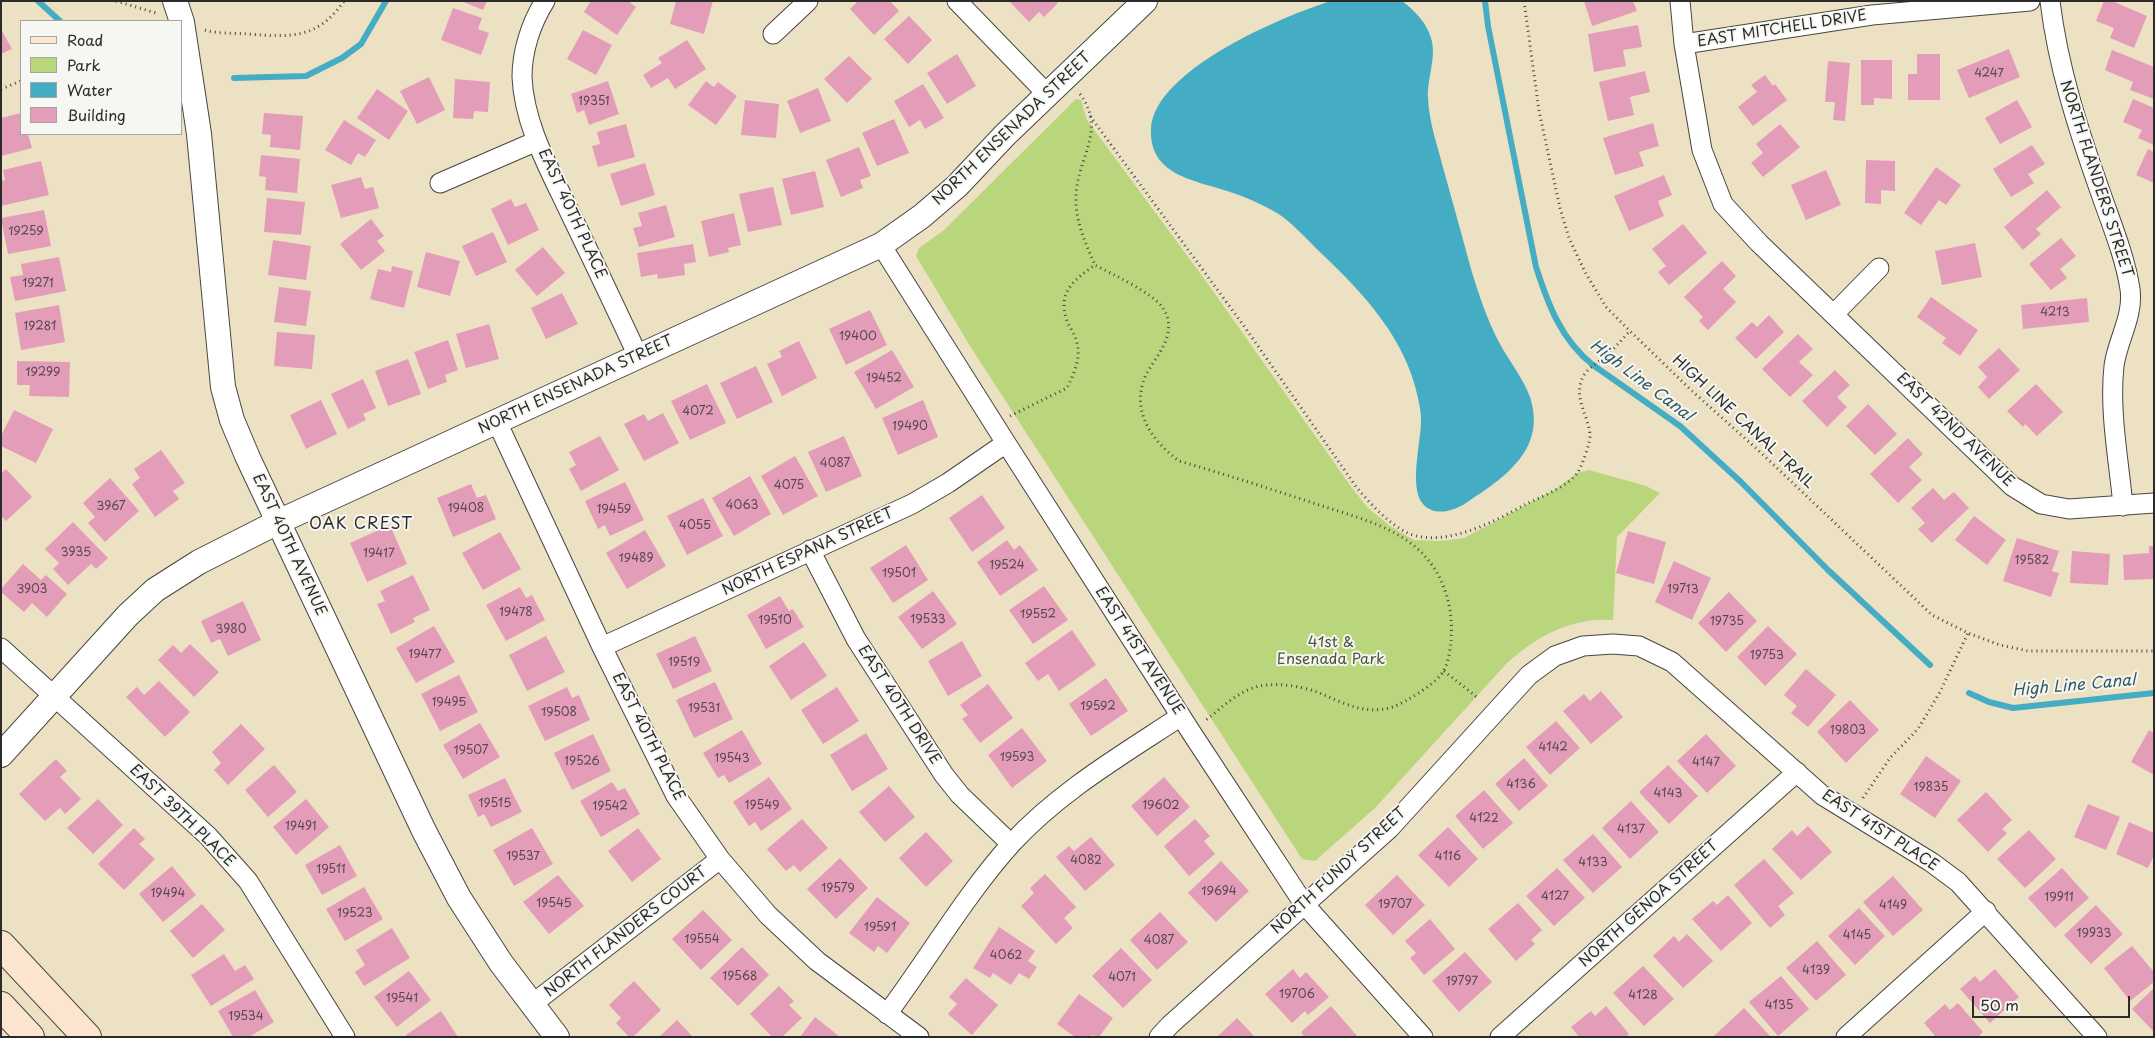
<!DOCTYPE html>
<style>
body{margin:0}
#map{position:relative;width:2155px;height:1038px;overflow:hidden;background:#ede1c3;font-family:"Playpen Sans",sans-serif}
canvas{display:block}
.frame{position:absolute;inset:0;border:2px solid #2b2b2b;pointer-events:none}
.legend{position:absolute;left:20px;top:20px;width:162px;height:115px;box-sizing:border-box;background:#f6f6f2;border:1px solid #a5a5a2;margin:0;padding:6px 9px;list-style:none;font-size:15px;color:#2b2b2b}
.legend li{display:flex;align-items:center;gap:10px;height:25px}
.legend b{width:25px;border:1px solid #a5a5a2}
.scale{position:absolute;left:1972px;top:996px;width:158px;height:22px;box-sizing:border-box;border:2px solid #2b2b2b;border-top:0;padding-left:6px;font-size:15px;line-height:18px;white-space:nowrap;color:#2b2b2b;-webkit-text-stroke:4px #f6f6f2;paint-order:stroke}
</style>
<div id="map">
<canvas width="2155" height="1038"></canvas>
<div class="frame"></div>
<ul class="legend">
<li><b style="height:6px;background:#fce5cf"></b>Road</li>
<li><b style="height:14px;background:#b9d67c"></b>Park</li>
<li><b style="height:14px;background:#44acc3"></b>Water</li>
<li><b style="height:14px;background:#e39db9"></b>Building</li>
</ul>
<div class="scale">50 m</div>
</div>
<script>
const ctx = document.querySelector('canvas').getContext('2d');
ctx.lineJoin = 'round';
function fill(path, color) { ctx.fillStyle = color; ctx.fill(path, 'evenodd'); }
function strokePath(path, color, width, dash) { ctx.strokeStyle = color; ctx.lineWidth = width; ctx.lineCap = dash ? 'butt' : 'round'; ctx.setLineDash(dash || []); ctx.stroke(path); }
function drawText(font, color, halo, rows, align = 'center') {
  ctx.font = font + ' "Playpen Sans",sans-serif'; ctx.lineWidth = 4; ctx.setLineDash([]); ctx.textBaseline = 'middle'; ctx.strokeStyle = halo; ctx.fillStyle = color; for (const [text, x, y, turn = 0] of rows) {
    ctx.save(); ctx.translate(x, y); ctx.rotate((+turn || 0) * Math.PI / 180); ctx.textAlign = isNaN(turn) ? turn : align; if (halo) ctx.strokeText(text, 0, 0); ctx.fillText(text, 0, 0); ctx.restore();
  }
}
fill(new Path2D(`
 M1076,99l5,1 6,20 121,164 144,204 16,20 22,18 24,14 26,1 24,-3 92,-49 21,-16 12,-3 57,16 14,7 -43,44 -4,83c-41,-3 -76,16 -106,43l-132,145 -60,53 -13,-2 -332,-513 -54,-90 3,-8 25,-18z`), '#b9d67c');
fill(new Path2D(`
 M1331,1h71c12,9 25,22 29,37 6,19 -4,40 -3,60 1,25 10,49 16,73 9,32 18,65 27,98 8,26 16,51 29,75 10,18 23,34 30,53 17,53 -26,81 -64,106 -12,8 -32,14 -43,1 -15,-17 -1,-65 -2,-86 0,-7 -2,-14 -3,-20 -12,-59 -54,-104 -96,-144 -14,-13 -29,-31 -45,-41 -15,-9 -34,-17 -50,-22 -33,-11 -78,-16 -76,-62 3,-59 132,-113 180,-128z`), '#44acc3');
strokePath(new Path2D(`
 M38,1l22,20
 M1485,1l3,25 48,241c12,37 25,73 57,98l87,61 61,56 87,88 102,95
 M234,78l72,-2 36,-18 19,-14 25,-43
 M1969,693l20,9 24,6 141,-15`), '#44acc3', 6);
fill(new Path2D(`
 M461,1h26l-4,9z
 M591,1h37l8,6 -19,28 -33,-23z
 M676,1h37l-9,33 -34,-10z
 M858,1h32l9,10 -25,24 -24,-26z
 M1009,1h47l2,2 -14,14 -5,-5 -10,10z
 M1584,1h49l4,10 -45,15z
 M2104,1h8l35,15 -13,32 -24,-10 4,-10 -18,-7z
 M453,8l29,10 -4,11 11,4 -8,22 -40,-15z
 M909,16l23,24 -24,24 -24,-25z
 M1638,25l4,22 -19,3 3,16 -32,6 -6,-38z
 M1,29l11,20 -11,5z
 M583,30l29,15 -16,30 -29,-16z
 M687,40l19,29 -31,20 -7,-11 -17,10 -8,-13 19,-12 -4,-5z
 M2009,49l11,28 -51,21 -12,-28z
 M2112,50l42,17v32l-24,-9 3,-8 -28,-12z
 M957,54l19,32 -29,18 -20,-31z
 M1917,54h23v46h-32v-26h9z
 M849,56l23,23 -25,24 -23,-24z
 M1861,60h31v39l-18,-1v7h-13z
 M1828,61l22,2 -5,58 -12,-1 2,-18h-10z
 M1645,71l5,21 -20,5 4,18 -26,6 -9,-39z
 M1765,75l8,11 2,-2 12,16 -34,26 -15,-19 19,-15 -6,-7z
 M429,77l16,33 -28,14 -17,-33z
 M455,79l35,3 -2,30 -14,-1 -1,8 -20,-1z
 M608,81l11,33 -30,11 -5,-15 -7,3 -6,-19z
 M706,81l8,6 4,-5 19,14 -21,29 -28,-20z
 M923,84l21,34 -19,11 -5,-9 -11,7 -15,-26z
 M818,88l13,33 -31,12 -13,-32z
 M377,89l31,22 -19,29 -32,-22z
 M2133,99l21,9v37l-16,-7 4,-8 -19,-8z
 M745,100l34,4 -3,34 -35,-3z
 M2017,100l15,27 -32,17 -15,-26z
 M21,113v21h7l4,14 -31,8v-38z
 M264,113l39,3 -3,34 -30,-3 1,-12 -9,-1z
 M894,119l15,34 -32,13 -15,-33z
 M344,120l32,20 -11,17 -7,-4 -7,12 -26,-15z
 M1653,123l6,23 -20,6 5,14 -29,9 -12,-37z
 M626,124l9,33 -37,10 -6,-21 8,-2 -3,-12z
 M1780,124l20,23 -37,30 -12,-14 12,-10 -7,-9z
 M2032,145l13,19 -17,10 6,9 -23,14 -18,-28z
 M859,147l12,29 -11,4 3,8 -22,9 -15,-37z
 M2148,149l6,3v31l-18,-8z
 M261,155l39,4 -3,34 -32,-3 1,-13 -7,-1z
 M1866,160l29,1v30l-14,-1v14l-16,-1z
 M41,161l8,34 -48,11v-25l4,-1 -2,-10z
 M645,163l10,32 -34,11 -11,-32z
 M1936,167l25,18 -15,20 -7,-5 -18,25 -17,-12z
 M1826,170l15,35 -35,15 -15,-35z
 M815,171l9,36 -33,8 -9,-36z
 M1664,175l8,20 -14,6 6,15 -35,15 -15,-35z
 M361,177l4,12 8,-2 6,21 -38,10 -10,-33z
 M773,187l9,38 -34,7 -9,-38z
 M2047,190l14,17 -25,22 5,5 -18,16 -19,-23z
 M267,198l38,4 -4,33 -37,-3z
 M511,199l4,8 11,-4 13,27 -31,15 -17,-36z
 M666,205l9,32 -36,10 -6,-19 9,-2 -4,-13z
 M44,210l7,36 -43,8 -7,-36z
 M734,213l7,32 -13,3 1,4 -20,5 -8,-36z
 M371,219l13,17 -7,5 8,10 -24,19 -21,-26z
 M1683,224l24,29 -38,32 -11,-13 8,-6 -14,-17z
 M493,232l14,30 -31,14 -14,-30z
 M2061,238l15,18 -16,13 7,9 -16,12 -22,-26z
 M273,240l38,6 -5,34 -38,-5z
 M1975,243l7,34 -40,8 -7,-34z
 M693,244l3,18 -12,2 1,11 -27,4 -1,-5 -16,3 -4,-24z
 M543,247l22,26 -28,23 -22,-26z
 M426,252l34,9 -10,35 -33,-9z
 M59,257l7,34 -51,10 -5,-24 13,-2 -2,-11z
 M1722,261l14,15 -13,13 13,13 -28,28 -9,-9 4,-4 -19,-20z
 M392,266l21,5 -9,37 -34,-9 8,-30 13,3z
 M279,287l32,4 -5,35 -32,-4z
 M562,293l16,31 -32,15 -15,-31z
 M1931,297l47,33 -18,26 -18,-13 4,-5 -29,-21z
 M2087,298l2,24 -66,7 -2,-24z
 M59,305l6,37 -44,8 -6,-37z
 M870,310l17,35 -41,20 -17,-36z
 M1769,315l15,17 -28,27 -21,-21 17,-16 5,5z
 M489,324l10,35 -33,9 -10,-34z
 M277,332l38,3 -3,34 -38,-3z
 M1798,334l15,15 -14,13 14,13 -23,22 -28,-28z
 M448,340l10,30 -13,5 2,7 -19,7 -14,-37z
 M799,341l18,37 -35,18 -15,-32 15,-7 -3,-6z
 M1999,348l21,22 -31,29 -11,-12 9,-10 -9,-10z
 M892,350l22,37 -38,22 -22,-37z
 M408,359l13,35 -33,12 -13,-35z
 M17,361l53,1 -1,35 -40,-1 1,-11h-13z
 M756,366l17,36 -36,17 -17,-36z
 M1835,370l15,15 -13,12 10,10 -20,20 -25,-26z
 M363,379l13,29 -13,6 3,6 -18,9 -17,-35z
 M707,384l19,39 -36,17 -19,-39z
 M2036,384l27,28 -26,24 -12,-12 -2,3 -16,-16z
 M321,400l16,34 -31,15 -16,-34z
 M923,400l15,37 -40,18 -16,-37z
 M1868,404l29,30 -22,21 -29,-29z
 M14,410l39,19 -17,34 -35,-17v-10z
 M663,413l16,30 -35,18 -20,-37 20,-10 4,7z
 M600,436l19,34 -38,21 -12,-22 7,-4 -7,-13z
 M844,436l18,40 -36,16 -18,-40z
 M1908,438l15,16 -14,13 13,13 -24,23 -28,-29z
 M161,450l24,33 -12,8 6,8 -24,18 -23,-33 8,-6 -6,-9z
 M795,456l23,40 -35,19 -22,-39z
 M6,469l26,28 -26,24 -5,-5v-43z
 M750,476l21,38 -37,22 -22,-38z
 M110,478l29,33 -34,31 -17,-19 7,-6 -12,-14z
 M625,482l19,38 -34,16 -5,-11 -7,4 -13,-28z
 M471,484l6,14 9,-3 10,24 -43,18 -16,-39z
 M1933,488l11,12 10,-8 15,16 -37,35 -14,-14 7,-6 -14,-15z
 M982,495l23,33 -33,24 -23,-34z
 M703,498l20,38 -36,19 -20,-39z
 M1974,516l32,24 -19,25 -32,-25z
 M73,522l35,36 -12,11 -5,-5 -23,21 -15,-16 6,-6 -14,-14z
 M390,525l17,39 -40,18 -17,-39z
 M645,530l21,36 -39,23 -21,-36z
 M1628,531l38,11 -12,42 -38,-11z
 M500,532l21,37 -38,21 -21,-37z
 M2017,538l42,13 -7,20 7,2 -8,24 -48,-16z
 M1007,540l7,10 6,-5 18,25 -38,26 -23,-34z
 M906,545l22,35 -35,23 -23,-35z
 M2149,546h5v33l-30,1 -1,-25 26,-2z
 M2072,551l38,3 -2,31 -38,-2z
 M1674,561l37,17 -19,42 -37,-18z
 M23,564l18,16 5,-5 21,19 -20,23 -15,-14 -8,9 -23,-20v-3z
 M413,575l17,35 -17,8 2,4 -24,12 -14,-30 8,-3 -5,-10z
 M1044,586l24,34 -35,24 -24,-34z
 M520,587l6,11 6,-3 13,25 -39,21 -20,-36z
 M933,591l24,33 -35,25 -24,-32z
 M1729,592l28,29 -31,31 -28,-29z
 M780,596l9,15 4,-2 11,18 -38,22 -19,-34z
 M243,601l18,39 -33,16 -8,-17 -9,4 -10,-22z
 M434,626l21,36 -39,21 -20,-35z
 M1768,626l29,28 -32,32 -28,-29z
 M1072,630l24,35 -37,26 -11,-17 -10,7 -13,-18z
 M546,636l19,36 -38,19 -18,-36z
 M695,636l17,35 -39,18 -17,-35z
 M962,641l20,35 -34,20 -20,-35z
 M804,642l23,34 -36,24 -22,-34z
 M190,644l29,28 -25,25 -36,-37 15,-15 8,8z
 M1806,669l30,26 -28,32 -17,-14 6,-7 -13,-11z
 M459,675l19,37 -38,19 -19,-37z
 M1106,678l22,33 -37,25 -22,-32z
 M159,681l31,31 -25,25 -39,-40 11,-10 7,8z
 M715,682l18,37 -39,19 -18,-38z
 M988,684l25,34 -33,25 -18,-24 6,-4 -8,-10z
 M567,687l5,11 7,-3 11,25 -45,21 -17,-35z
 M837,687l22,34 -36,23 -22,-34z
 M1601,691l22,26 -32,27 -28,-33 21,-17 6,7z
 M1850,700l29,30 -33,33 -29,-31z
 M1556,721l24,27 -30,27 -24,-28z
 M480,723l20,34 -37,22 -20,-34z
 M241,724l24,25 -37,36 -14,-15 7,-7 -9,-11z
 M1022,728l25,33 -35,27 -24,-33z
 M742,730l20,34 -33,19 -5,-8 -6,3 -15,-25z
 M2149,730l5,3v42l-23,-13z
 M866,733l22,36 -36,22 -22,-36z
 M593,734l18,37 -39,19 -18,-37z
 M1706,734l30,32 -29,27 -30,-32z
 M1926,756l35,25 -26,37 -35,-24z
 M1524,758l24,28 -29,25 -24,-27z
 M56,759l11,12 -7,6 21,22 -16,15 -5,-6 -15,13 -26,-27z
 M274,765l23,27 -29,25 -23,-27z
 M1668,765l30,31 -29,28 -30,-32z
 M769,777l23,32 -31,22 -6,-9 -6,4 -16,-24z
 M1164,777l26,30 -33,29 -26,-30z
 M505,778l17,34 -31,15 -7,-13 -6,3 -10,-22z
 M612,782l6,9 7,-3 15,26 -39,23 -21,-36z
 M889,786l26,31 -30,25 -26,-30z
 M1484,790l29,33 -30,26 -28,-33z
 M1986,792l26,28 -10,9 5,4 -19,19 -31,-32z
 M98,799l25,26 -30,29 -26,-26z
 M306,799l23,28 -33,28 -23,-28z
 M1631,801l28,31 -29,27 -28,-31z
 M2088,804l32,13 -14,33 -32,-13z
 M802,819l26,29 -28,24 -6,-7 -8,6 -19,-22z
 M1195,819l15,17 -6,5 11,13 -26,22 -25,-30z
 M2129,822l25,11v22l-6,13 -32,-14z
 M1808,826l24,26 -31,28 -29,-31 20,-19 5,6z
 M1448,827l30,32 -29,28 -31,-32z
 M134,828l11,11 -6,5 16,15 -31,31 -26,-26z
 M532,828l21,36 -39,22 -21,-36z
 M638,828l23,31 -29,23 -24,-31z
 M2029,830l27,29 -31,29 -28,-29z
 M926,832l27,29 -27,26 -27,-29z
 M1593,834l29,33 -29,26 -30,-33z
 M1091,837l24,28 -30,26 -29,-34 13,-11 5,5z
 M340,845l17,31 -35,19 -17,-30z
 M840,858l28,30 -32,31 -29,-30z
 M1764,859l30,34 -16,13 7,9 -15,13 -36,-43z
 M1221,861l28,30 -33,31 -28,-29z
 M172,866l24,29 -33,27 -24,-28z
 M1557,868l28,30 -31,28 -28,-30z
 M2062,868l27,30 -34,30 -27,-30z
 M1045,874l31,33 -12,11 9,10 -17,16 -35,-38 13,-13 -4,-5z
 M558,875l26,31 -35,28 -26,-32z
 M1397,875l28,30 -32,30 -28,-30z
 M1893,876l30,34 -30,26 -30,-34z
 M364,887l19,32 -38,22 -19,-32z
 M1728,895l24,28 -31,28 -29,-32 21,-18 4,4z
 M877,897l33,26 -23,30 -9,-7 -4,6 -25,-19z
 M1518,903l24,27 -11,10 4,4 -19,17 -28,-32z
 M202,904l23,26 -32,28 -23,-27z
 M2096,905l27,29 -32,30 -27,-29z
 M1859,908l26,28 -30,29 -27,-29z
 M703,910l29,30 -31,30 -29,-31z
 M1160,912l28,30 -31,28 -27,-30z
 M1430,919l25,30 -31,26 -14,-17 6,-5 -11,-12z
 M999,927l36,24 -7,10 9,6 -8,12 -10,-6 -8,12 -18,-12 -3,5 -17,-10z
 M392,928l18,30 -46,28 -9,-14 10,-7 -9,-15z
 M1687,934l26,27 -30,27 -30,-32 21,-20 5,6z
 M1817,941l29,34 -30,26 -30,-33z
 M2132,946l22,26v10l-24,19 -26,-33z
 M742,947l27,28 -31,31 -28,-28z
 M1121,948l31,32 -29,28 -31,-32z
 M1465,952l27,30 -33,30 -27,-31z
 M224,954l11,17 10,-6 9,14 -43,27 -20,-31z
 M1643,966l31,33 -30,27 -31,-33z
 M1293,969l7,9 6,-6 23,25 -21,18 -3,-4 -13,12 -27,-29z
 M1995,969l24,28 -29,26 -30,-34 15,-13 5,6z
 M409,971l22,29 -34,27 -23,-30z
 M1781,976l28,33 -31,27 -29,-34z
 M966,978l32,27 -26,30 -24,-21 9,-10 -8,-7z
 M634,981l27,29 -28,27h-4l-13,-14 5,-5 -12,-13z
 M779,986l15,15 -5,4 13,13 -20,19h-10l-22,-23z
 M2154,988v44l-22,-23z
 M255,990l19,32 -25,15h-16l-15,-26z
 M1079,994l34,24 -14,19 -7,-2 -1,2h-16l-18,-13z
 M1958,1003l25,29 -5,5h-42l-12,-14 21,-19 5,6z
 M1331,1006l27,31h-54l-3,-5z
 M1606,1006l23,28 -3,3h-47l-8,-10 20,-16 4,5z
 M1744,1008l27,29h-58z
 M441,1011l17,26h-51l-1,-2z
 M815,1017l25,20h-40z
 M1237,1018l18,19h-38z
 M677,1020l16,17h-34z`), '#e39db9');
const minor = new Path2D(`
 M545,1c-14,22 -23,50 -23,76 2,49 29,95 49,138 23,47 45,94 67,141
 M957,1l90,93
 M1680,1l4,43 18,106 21,54 36,39 253,243 29,18 28,5 85,-6
 M2050,1c8,66 28,128 50,190 11,32 25,65 30,98 4,27 -13,52 -16,77 -5,46 5,95 9,140
 M773,34l35,-33
 M1684,44l188,-29 158,-14
 M440,183l97,-42
 M881,245l125,198 185,289 113,172 119,133
 M1834,314l45,-46
 M497,422l105,225 74,149 44,63 48,56 49,46 102,76
 M810,550l46,89 88,136 16,20 51,49
 M602,647l310,-143 36,-21 58,-40
 M1,648l207,188 40,45 97,156
 M531,1005l189,-146
 M887,1014c41,-55 79,-120 125,-171 48,-52 110,-88 169,-127
 M1159,1037l11,-12 219,-196 140,-154 26,-19 28,-10 30,-2 26,2 33,16 150,133 109,67 27,20 139,155
 M1500,1037l297,-265
 M1846,1037l140,-126`);
const tertiary = new Path2D(`
 M175,1l7,21 17,112 24,253 9,33 16,38 176,373 35,67 42,65 56,74
 M1,755l127,-140 27,-25 44,-28 79,-40 603,-277 41,-29 35,-30 48,-51 140,-134`);
const secondary = new Path2D(`
 M1,945l86,92
 M1,1006l29,31`);
strokePath(minor, '#484642', 21);
strokePath(tertiary, '#484642', 26);
strokePath(secondary, '#484642', 30);
strokePath(new Path2D(`
 M116,1l40,12
 M1524,1l15,110 21,97 9,30 16,34 21,35 24,24 61,59 67,60 174,165 36,18 32,12 28,6h126
 M205,30c13,4 29,3 43,4 42,3 69,6 96,-33
 M1,89l20,-8
 M1080,94c25,34 2,58 -3,92 -5,28 7,54 18,79
 M1090,116l154,210 113,162c13,15 27,31 45,42 36,22 92,-8 124,-26 15,-7 43,-18 52,-32 4,-6 13,-31 12,-38 -2,-19 -16,-35 -8,-55 4,-10 13,-14 21,-21 10,-7 18,-18 27,-27
 M1010,416l57,-28c7,-14 14,-30 10,-45 -2,-8 -7,-15 -10,-22 -10,-29 7,-41 28,-56 17,9 58,28 68,43 18,29 -12,51 -20,74 -10,34 11,60 36,79 45,13 89,27 134,42 36,12 81,22 109,50 22,22 32,56 29,87 -1,9 -2,21 -7,30 -5,12 -38,32 -51,37 -29,9 -51,-5 -76,-15 -20,-7 -48,-11 -67,-3 -17,7 -30,20 -44,31
 M1444,671l34,27
 M1863,798l27,-40 28,-29 22,-37 28,-59`), '#484642', 3, [1, 4]);
strokePath(minor, '#fff', 19);
strokePath(tertiary, '#fff', 24);
strokePath(secondary, '#fce5cf', 28);
drawText('12px', '#59484e', null, [
 ["4247",1989,74],
 ["19351",594,102],
 ["19259",26,232],
 ["19271",38,284],
 ["4213",2055,313],
 ["19281",40,327],
 ["19400",858,337],
 ["19299",43,373],
 ["19452",884,379],
 ["4072",698,412],
 ["19490",910,427],
 ["4087",835,464],
 ["4075",789,486],
 ["4063",742,506],
 ["3967",111,507],
 ["19408",466,509],
 ["19459",614,510],
 ["4055",695,526],
 ["3935",76,553],
 ["19417",379,554],
 ["19489",636,559],
 ["19582",2032,561],
 ["19524",1007,566],
 ["19501",899,574],
 ["3903",32,590],
 ["19713",1683,590],
 ["19478",516,613],
 ["19552",1038,615],
 ["19533",928,620],
 ["19510",775,621],
 ["19735",1727,622],
 ["3980",231,630],
 ["19477",425,655],
 ["19753",1767,656],
 ["19519",684,663],
 ["19495",449,703],
 ["19592",1098,707],
 ["19531",704,709],
 ["19508",559,713],
 ["19803",1848,731],
 ["4142",1553,748],
 ["19507",471,751],
 ["19593",1017,758],
 ["19543",732,759],
 ["19526",582,762],
 ["4147",1706,763],
 ["4136",1521,785],
 ["19835",1931,788],
 ["4143",1668,794],
 ["19515",495,804],
 ["19549",762,806],
 ["19602",1161,806],
 ["19542",610,807],
 ["4122",1484,819],
 ["19491",301,827],
 ["4137",1631,830],
 ["19537",523,857],
 ["4116",1448,857],
 ["4082",1086,861],
 ["4133",1593,863],
 ["19511",331,870],
 ["19579",838,889],
 ["19694",1219,892],
 ["19494",168,894],
 ["4127",1555,897],
 ["19911",2059,898],
 ["19545",554,904],
 ["19707",1395,905],
 ["4149",1893,906],
 ["19523",355,914],
 ["19591",880,928],
 ["19933",2094,934],
 ["4145",1857,936],
 ["19554",702,940],
 ["4087",1159,941],
 ["4062",1006,956],
 ["4139",1816,971],
 ["19568",740,977],
 ["4071",1122,978],
 ["19797",1462,982],
 ["19706",1297,995],
 ["4128",1643,996],
 ["19541",402,999],
 ["4135",1779,1006],
 ["19534",246,1017]
]);
drawText('15px', '#2b2b2b', '#f6f6f2', [
 ["EAST MITCHELL DRIVE",1782,29,-9],
 ["NORTH ENSENADA STREET",1012,129,-44],
 ["NORTH FLANDERS STREET",2096,179,72],
 ["EAST 40TH PLACE",572,214,65],
 ["NORTH ENSENADA STREET",576,385,-25],
 ["HIGH LINE CANAL TRAIL",1743,422,43],
 ["EAST 42ND AVENUE",1955,430,44],
 ["EAST 40TH AVENUE",289,545,65],
 ["NORTH ESPANA STREET",808,552,-25],
 ["EAST 41ST AVENUE",1139,651,57],
 ["EAST 40TH DRIVE",899,705,57],
 ["EAST 40TH PLACE",648,737,63],
 ["EAST 39TH PLACE",182,816,44],
 ["EAST 41ST PLACE",1880,831,33],
 ["NORTH FUNDY STREET",1339,871,-43],
 ["NORTH GENOA STREET",1649,904,-42],
 ["NORTH FLANDERS COURT",626,932,-38]
]);
drawText('15px', '#4e563f', '#f6f6f2', [
 ["41st &",1331,643],
 ["Ensenada Park",1331,660]
]);
drawText('italic 16px', '#345860', '#f6f6f2', [
 ["High Line Canal",1641,381,37],
 ["High Line Canal",2074,686,-5]
]);
ctx.letterSpacing = '1px';
drawText('16px', '#2b2b2b', '#f6f6f2', [
 ["OAK CREST",361,525]
]);
ctx.letterSpacing = '0px';
</script>
